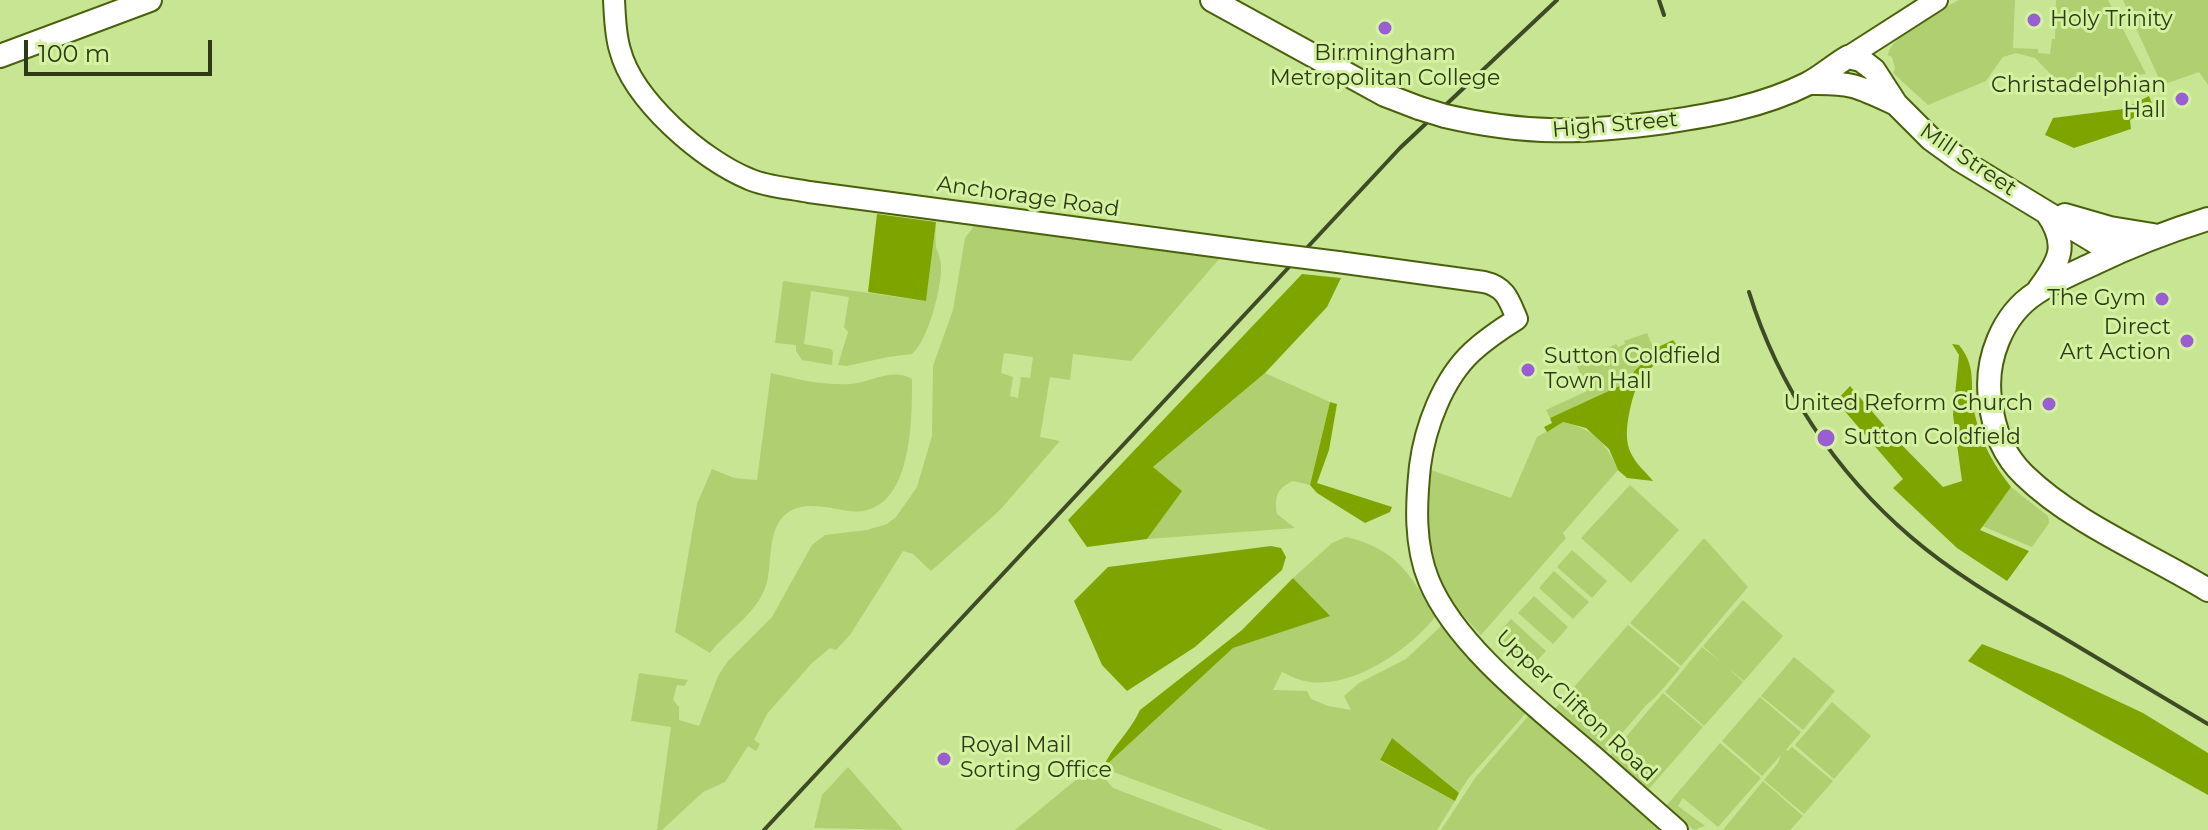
<!DOCTYPE html>
<style>
body{margin:0}
#map{position:relative;width:2208px;height:830px;overflow:hidden;background:#c8e594;font-family:Montserrat,sans-serif}
canvas{display:block}
.scale{position:absolute;left:24px;top:40px;width:188px;height:36px;box-sizing:border-box;border:4px solid #2e3918;border-top:0;padding-left:10px;font-size:24px;line-height:28px;white-space:nowrap;color:#2e3918;-webkit-text-stroke:6px #d5f2a1;paint-order:stroke}
</style>
<div id="map">
<canvas width="2208" height="830"></canvas>
<div class="scale">100 m</div>
</div>
<script>
const ctx = document.querySelector('canvas').getContext('2d');
ctx.lineJoin = 'round';
function fill(path, color) { ctx.fillStyle = color; ctx.fill(path, 'evenodd'); }
function strokePath(path, color, width, dash) { ctx.strokeStyle = color; ctx.lineWidth = width; ctx.lineCap = dash ? 'butt' : 'round'; ctx.setLineDash(dash || []); ctx.stroke(path); }
function drawText(font, color, halo, rows, align = 'center') {
  ctx.font = font + ' Montserrat,sans-serif'; ctx.lineWidth = 6; ctx.setLineDash([]); ctx.textBaseline = 'middle'; ctx.strokeStyle = halo; ctx.fillStyle = color; for (const [text, x, y, turn = 0] of rows) {
    ctx.save(); ctx.translate(x, y); ctx.rotate((+turn || 0) * Math.PI / 180); ctx.textAlign = isNaN(turn) ? turn : align; if (halo) ctx.strokeText(text, 0, 0); ctx.fillText(text, 0, 0); ctx.restore();
  }
}
fill(new Path2D(`
 M1959,0h56l-2,48 25,1v4l12,1 2,-15h3l1,-39h52l38,74 -86,10 -25,-26 -19,-5 -13,4 -17,24 -58,24 -35,-32 2,-5 -3,-11 -4,-2c3,-21 52,-45 71,-55z
 M2123,0h85v85l-9,-13 -37,13z
 M936,222c0,8 -1,17 0,25 2,6 5,12 5,19 1,21 -13,75 -29,88l-24,3 -41,9 -9,-1 10,-33 -4,-5 5,-30 -38,-6 -7,53 27,5 2,3 -1,13 -30,-5 -6,-9v-6l-21,-2 8,-62 143,20z
 M974,226l246,32 -89,103 -58,-7 -3,26 -20,-3 -10,60 20,4 -60,69 -69,61 -18,-17 -10,-3 -53,84 -14,15 -6,-2 -18,15 -45,51 -13,26 6,4 -4,7 -8,-5 -23,36 -22,10 -41,38h-5l14,-103 -40,-6 8,-48 49,7 -4,6 -7,-1 -4,15 6,7v13l20,6 19,-50 10,-15 44,-44 40,-72 13,-10 42,-5 20,-6 9,-7 21,-30 15,-51 1,-70 20,-56 12,-72zM1004,353l29,4 -3,21 -9,-1 -3,21 -8,-2 3,-19 -12,-4z
 M1647,333l8,19 -20,17 -9,14 -76,35 -4,-8 41,-19 -10,-25 39,-22 2,3 7,-3 -1,-3z
 M771,373c25,6 54,13 80,11 19,-2 43,-17 61,-5 0,42 1,140 -64,132 -20,-3 -49,-12 -65,6 -15,15 -11,45 -16,65 -8,31 -39,47 -57,71l-35,-21 22,-128 15,-35 22,9 23,2z
 M1265,373l65,29 -20,83 -17,-4c-16,7 -19,16 -16,33l18,14 -148,11 34,-48 -29,-23z
 M1563,422c31,8 42,19 55,48l-55,63 3,5 -85,97c-9,-10 -18,-19 -26,-29 -27,-37 -31,-93 -24,-136l80,28 26,-61z
 M1630,485l49,45 -48,53 -50,-45z
 M2011,487l37,29 1,7 -17,24 -50,-21z
 M1346,537c50,11 66,39 89,80 -26,33 -85,74 -130,64 -8,-1 -16,-6 -23,-9l-9,18 34,1 4,8 17,7 23,4 -7,-14 15,-13 47,-24 35,-33 46,50 39,37 -58,66 -9,14 -68,-54 -11,22 75,40 -18,29h-168l-166,-62 130,-120 96,-32 -36,-38 39,-35z
 M1703,539h2l43,48 -67,79 -51,-43z
 M1572,550l35,31 -15,17 -35,-31z
 M1554,571l35,31 -16,17 -34,-31z
 M1534,596l34,31 -15,17 -35,-31z
 M1743,600l40,36 -39,45 -16,-13 15,14 -39,44 -39,-34 37,-45 19,15 -18,-16z
 M1511,619l35,32 -16,17 -34,-32z
 M1628,625l52,43c-6,8 -26,32 -32,35l-43,50 -50,-44z
 M1794,657l41,34 -32,39 -42,-34z
 M1663,693l40,34 -55,63 -39,-33z
 M1760,697l41,35 -15,18 2,1 4,-4 41,34 -29,33 -40,-34 14,-17 3,-8 -19,21 -40,-35z
 M1832,702l39,34 -37,43 -39,-34z
 M1529,715l132,115h-220l34,-52z
 M1720,743l41,35 -43,49 -35,-29 -5,8 27,20 -11,4 -27,-23v-2z
 M1094,765l19,23 111,42h-209z
 M848,767l55,63 -89,-2 8,-33z
 M1763,781l40,35 -13,14h-67z`), '#afcf71');
fill(new Path2D(`
 M2149,96l4,10 -23,14 1,9 -57,19 -29,-13 8,-17 70,-9z
 M877,214l59,8 -10,79 -58,-9z
 M1302,274l39,4 -14,29 -62,66 -112,94 29,24 -35,48 -60,8 -19,-27z
 M1673,340l6,8c-36,24 -43,28 -51,72 -2,13 -2,26 5,37 5,9 14,16 20,24l-26,-3 -9,-8 -9,-21 -23,-21 -23,-6 -16,10 -3,-5 8,-4 -2,-5 76,-35 9,-13 20,-18 -1,-3z
 M1952,344l7,1c20,25 9,42 16,70 6,28 19,50 36,72l-31,43 49,21 -22,30 -50,-33 -64,-60 10,-9 -67,-78 14,-15 45,52 48,49 19,-6 -9,-66 6,-60z
 M1330,402l7,2 -8,46 -12,33 75,24 -2,5 -25,11 -48,-30 -7,-8z
 M1271,546l10,2 5,9 -4,13 -87,77 -68,44 -25,-26 -28,-64 34,-34z
 M1293,578l37,38 -97,32 -130,120c9,-22 28,-37 37,-58l102,-80z
 M1982,644l80,31 81,38 65,40v42l-240,-134z
 M1392,738l67,55 -4,8 -75,-41z`), '#7ea400');
const secondary = new Path2D(`
 M614,0c1,16 1,34 6,50 13,50 82,110 129,129 18,8 40,9 60,13l449,60
 M1848,57l89,-57
 M1338,262l146,20c22,5 25,18 33,37 -16,10 -31,20 -45,33 -29,27 -47,75 -52,114 -4,38 -6,79 9,115 28,68 115,132 170,180 26,23 52,46 78,69`);
const primary = new Path2D(`
 M1212,0l173,95 34,13
 M0,56l150,-56
 M1810,83c41,-1 48,3 86,21
 M1445,116c82,19 138,17 220,6 48,-7 98,-16 142,-38 14,-7 27,-19 41,-27l13,3 13,10 22,34 35,35 29,21 137,83 25,6
 M2065,215l45,13 43,7
 M2208,219c-42,13 -73,25 -113,44 -19,9 -41,18 -59,30 -34,22 -51,67 -46,106 3,28 13,56 34,76 49,48 125,79 184,115
 M2039,289c21,-28 30,-44 8,-76`);
strokePath(secondary, '#4a610b', 24);
strokePath(primary, '#4a610b', 26);
strokePath(secondary, '#fff', 20);
strokePath(primary, '#fff', 22);
strokePath(new Path2D(`
 M1659,0l5,15
 M1749,292c29,94 87,181 162,245 43,37 92,65 141,94 52,31 104,62 156,93
 M764,830l636,-682 157,-148`), '#3e4b25', 4);
const secondaryBridge = new Path2D(`
 M1258,252l80,10`);
const primaryBridge = new Path2D(`
 M1419,108l26,8`);
strokePath(secondaryBridge, '#4a610b', 24, []);
strokePath(primaryBridge, '#4a610b', 26, []);
strokePath(secondaryBridge, '#fff', 20);
strokePath(primaryBridge, '#fff', 22);
for (const [x, y, r, color] of [
 [2034,20,8,"#995dd4"],
 [1385,28,8,"#995dd4"],
 [2182,99,8,"#995dd4"],
 [2162,299,8,"#995dd4"],
 [2187,341,8,"#995dd4"],
 [1528,370,8,"#995dd4"],
 [2049,404,8,"#995dd4"],
 [1826,438,10,"#995dd4"],
 [944,759,8,"#995dd4"]
]) { const dot = new Path2D(); dot.arc(x, y, r, 0, 2 * Math.PI); ctx.fillStyle = color; ctx.fill(dot); strokePath(dot, '#d5f2a1', 3); }
drawText('22px', '#2e3918', '#d5f2a1', [
 ["Holy Trinity",2050,20],
 ["Birmingham",1385,54,"center"],
 ["Metropolitan College",1385,79,"center"],
 ["Christadelphian",2166,86,"right"],
 ["Hall",2166,111,"right"],
 ["The Gym",2146,299,"right"],
 ["Direct",2171,328,"right"],
 ["Art Action",2171,353,"right"],
 ["Sutton Coldfield",1544,357],
 ["Town Hall",1544,382],
 ["United Reform Church",2033,404,"right"],
 ["Sutton Coldfield",1844,438],
 ["Royal Mail",960,746],
 ["Sorting Office",960,771]
], 'left');
drawText('22px', '#2e3918', '#d5f2a1', [
 ["High Street",1615,125,-5],
 ["Mill Street",1968,160,34],
 ["Anchorage Road",1028,197,8],
 ["Upper Clifton Road",1576,706,43]
]);
</script>
